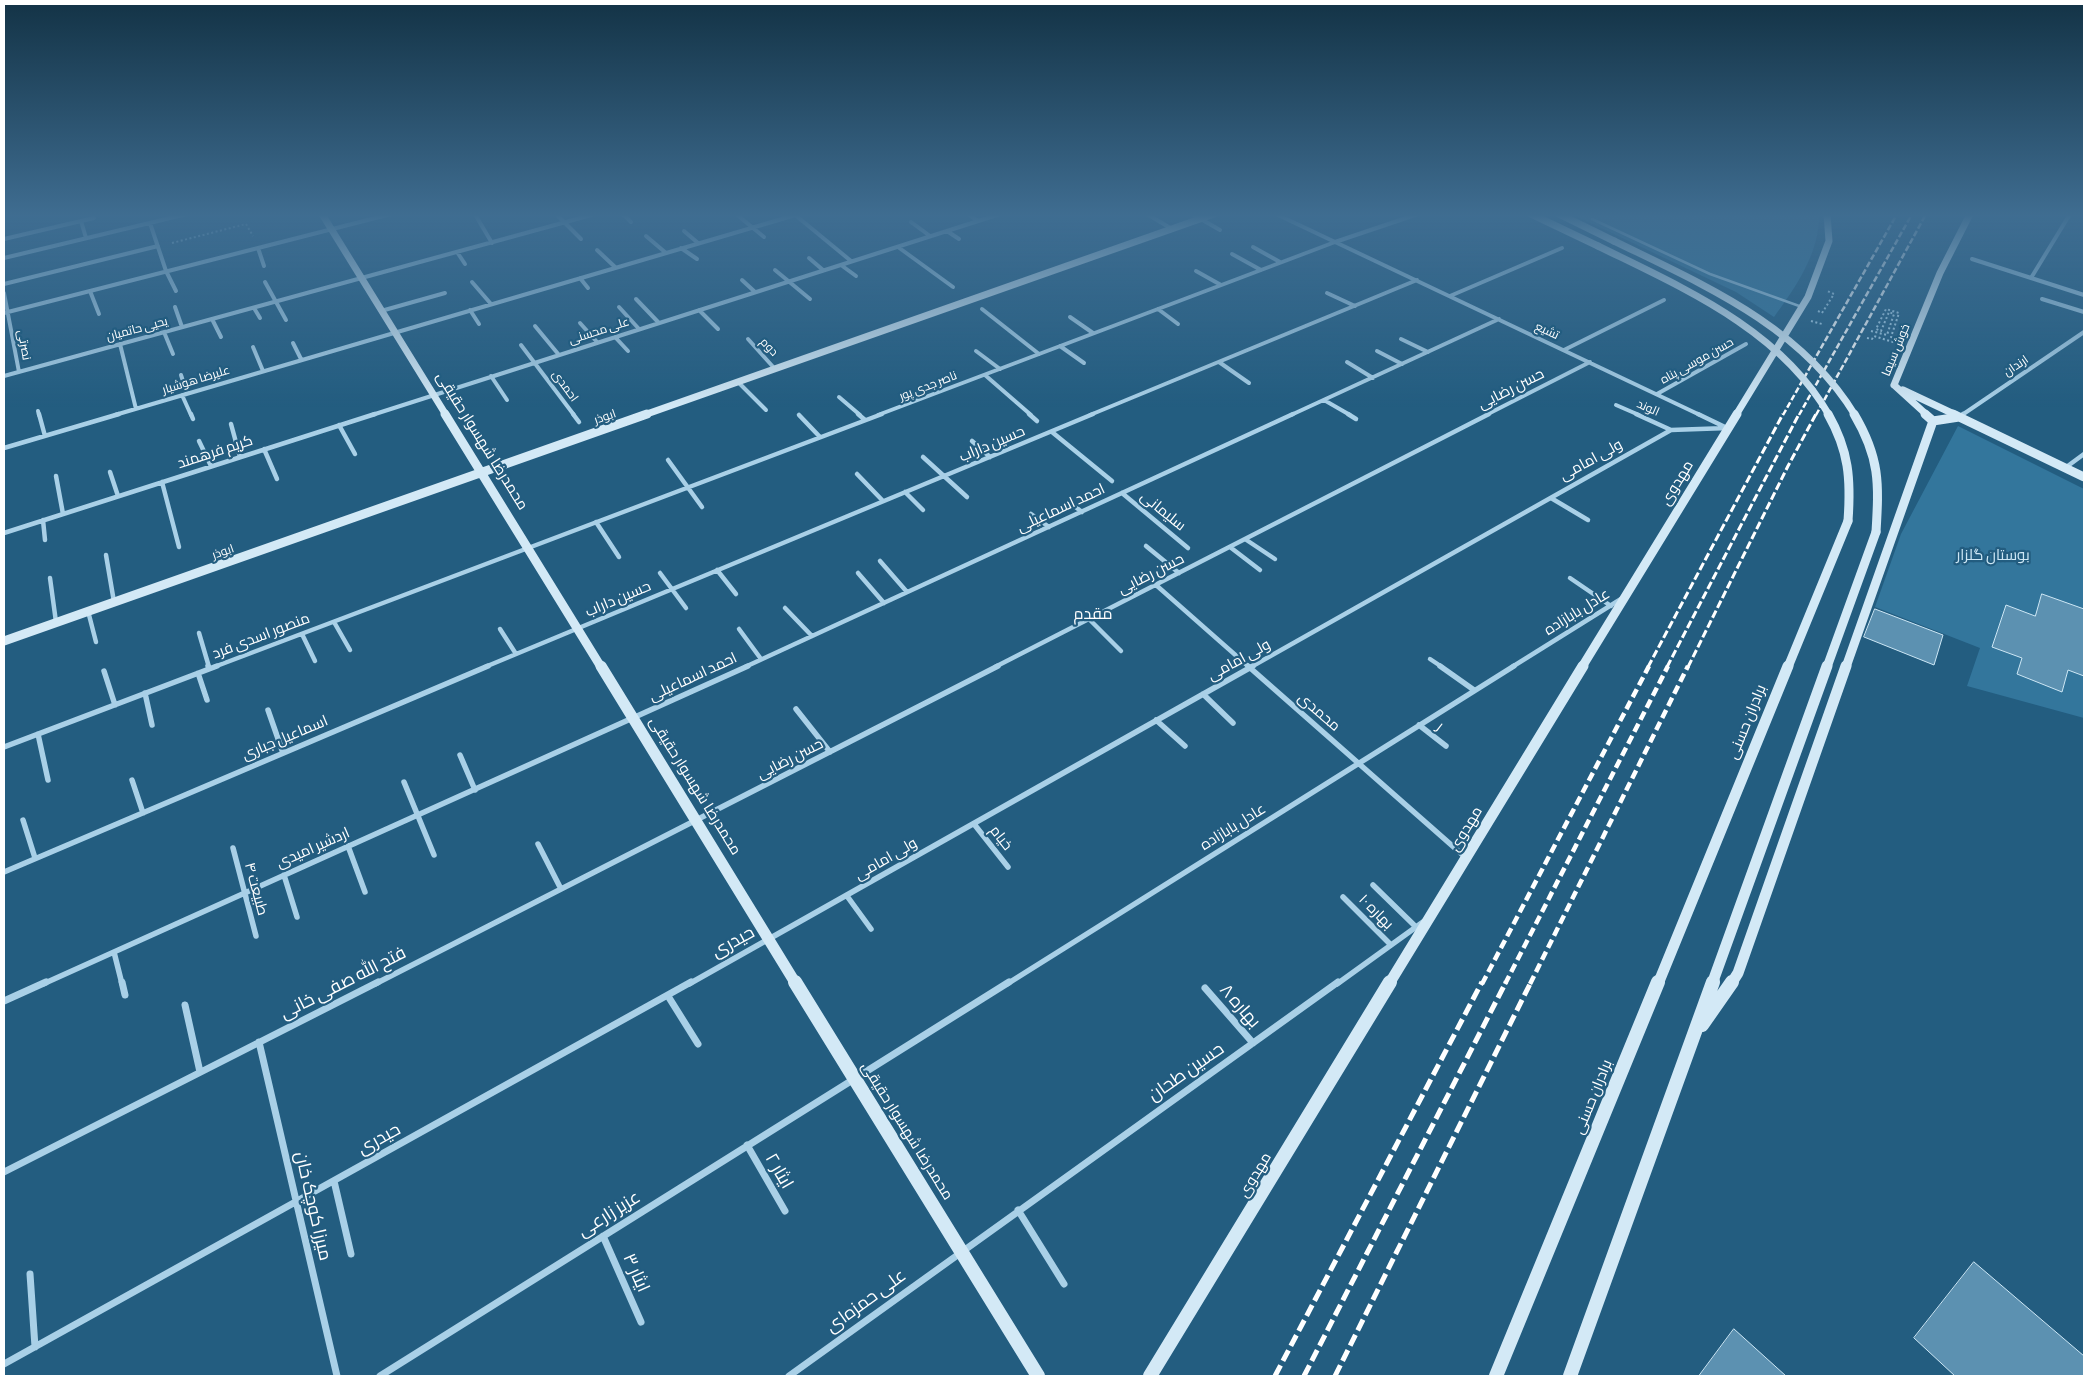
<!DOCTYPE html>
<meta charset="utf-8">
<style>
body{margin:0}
#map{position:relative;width:2088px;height:1380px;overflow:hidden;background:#235d80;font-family:"Alegreya Sans",sans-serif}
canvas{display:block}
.frame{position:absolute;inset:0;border:5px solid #fff;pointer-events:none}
</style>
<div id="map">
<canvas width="2088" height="1380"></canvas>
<div class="frame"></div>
</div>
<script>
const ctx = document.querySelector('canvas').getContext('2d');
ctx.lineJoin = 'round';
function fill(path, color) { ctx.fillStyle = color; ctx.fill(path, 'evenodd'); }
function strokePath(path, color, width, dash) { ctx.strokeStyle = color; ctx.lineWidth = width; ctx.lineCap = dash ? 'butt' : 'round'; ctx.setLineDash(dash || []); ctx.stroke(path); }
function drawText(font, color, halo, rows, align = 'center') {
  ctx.font = font + ' "Alegreya Sans",Cairo,sans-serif'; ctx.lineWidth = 4.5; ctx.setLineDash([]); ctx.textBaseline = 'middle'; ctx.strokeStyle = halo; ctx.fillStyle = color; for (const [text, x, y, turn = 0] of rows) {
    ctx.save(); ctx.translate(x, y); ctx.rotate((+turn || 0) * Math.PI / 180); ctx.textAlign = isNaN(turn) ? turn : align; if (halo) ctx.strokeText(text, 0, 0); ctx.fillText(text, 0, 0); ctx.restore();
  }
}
fill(new Path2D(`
 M1572,214h247c1,38 -23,73 -45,103l-38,-25z
 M1958,426l126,63v229l-117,-32 13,-38 -105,-41 26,-73z`), '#33769c');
const building = new Path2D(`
 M2042,594l42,15v67l-16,-6 -6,22 -45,-18 5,-16 -30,-11 14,-42 29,11z
 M1875,609l68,26 -9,30 -70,-28z
 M1974,1262l110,94v20h-129l-41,-38z
 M1734,1329l52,47h-87z`);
fill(building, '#5c91b1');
strokePath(building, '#cde7f5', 1);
strokePath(new Path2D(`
 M172,243l74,-19 7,12
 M1818,311l4,2 12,-19 -7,-3
 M1811,321l11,3
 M1871,331l16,4 7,-21 -5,-2 -8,19 -5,-2 10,-20 13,4 -8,24 6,2
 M1867,338l5,1 2,-3 22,7`), '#a9d0e7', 2, [2, 2.5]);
strokePath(new Path2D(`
 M1592,219l118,55 92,33`), '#a9d0e7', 2.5);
strokePath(new Path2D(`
 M556,214l25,25
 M623,214l8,8
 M736,214l28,23
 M794,214l57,47
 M968,214l10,7
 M1147,214l25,15
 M1192,214l28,16
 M1276,214l424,201
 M476,216l16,27
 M81,221l5,17
 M911,222l19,14
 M150,223l16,48 10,20
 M684,231l14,12
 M947,231l12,8
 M646,236l20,17
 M4,239l90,-21
 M898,247l55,40
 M1253,247l27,15
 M258,248l6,18
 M681,248l16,11
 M597,250l18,17
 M457,252l8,12
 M1232,254l29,16
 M4,258l183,-44
 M809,258l14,12
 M1972,259l112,36
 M841,265l15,11
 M775,270l35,29
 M1196,271l25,14
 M580,278l8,10
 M2031,278l39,-64
 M742,280l13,12
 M265,282l21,38
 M472,282l19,22
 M4,284l154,-38
 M90,291l9,23
 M4,293l15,79
 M1327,293l28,13
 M1450,296l112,-48
 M636,299l23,24
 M2042,299l42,13
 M175,307l7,20
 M619,307l20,22
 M254,308l6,10
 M982,309l57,45
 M1158,309l20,15
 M470,310l9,14
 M699,310l19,19
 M381,311l64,-18
 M4,313l387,-99
 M1070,317l23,16
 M212,319l9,18
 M580,323l17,19
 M535,326l24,29
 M164,332l9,22
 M615,337l13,14
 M748,339l27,30
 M1401,339l27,13
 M293,343l8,16
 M120,344l16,65
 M521,345l53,70
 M1060,346l24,17
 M253,347l10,24
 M1564,350l100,-50
 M976,351l24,18
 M1377,351l25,13
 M1219,362l30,21
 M1347,362l26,16
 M181,375l6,18
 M985,375l46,40
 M4,376l591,-162
 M491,376l16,24
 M738,382l28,28
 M1657,394l89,-50
 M182,395l9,20
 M839,397l21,18
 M1324,400l26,15
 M1616,405l23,10
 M38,411l1,4
 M115,415l684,-201
 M372,415l628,-201
 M878,415l457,-173 83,-28
 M1090,415l327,-135
 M1291,415l208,-96
 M1486,415l104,-53
 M1962,415l122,-83`), '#a9d0e7', 4);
strokePath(new Path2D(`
 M39,414l6,22
 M191,414l2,5
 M573,414l6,8
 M858,414l7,6
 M1029,414l8,7
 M1348,414l8,5
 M1636,414l35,16
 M1698,414l27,13
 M799,415l21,22
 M1959,417l4,-3
 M231,424l9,33
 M339,425l16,29
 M1052,432l60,49
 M199,441l12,25
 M972,441l18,16
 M4,448l115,-34
 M264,449l13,30
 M923,457l44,40
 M668,460l34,47
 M2065,468l19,-14
 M110,472l8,24
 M857,474l26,27
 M56,476l7,38
 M162,482l17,65
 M905,492l18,18
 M1122,493l66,55
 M1551,498l37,22
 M1069,502l13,10
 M1031,514l18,13
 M43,520l2,20
 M596,522l23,35
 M4,533l371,-119
 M1245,539l30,20
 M1146,546l33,27
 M1230,547l30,23
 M106,555l8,47
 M880,561l27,31
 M717,570l19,24
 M660,573l26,35
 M858,573l26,30
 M50,578l6,44
 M1570,578l41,28
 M1156,585l93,82
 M785,608l27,28
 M88,611l8,31
 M1089,619l32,32
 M334,622l16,28
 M500,629l16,25
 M739,629l22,30
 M199,633l10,34
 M302,634l13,27
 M1430,659l12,8
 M214,667l668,-253
 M485,667l608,-253
 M745,667l548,-253
 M995,667l494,-253
 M1251,667l420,-237 57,-2
 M1512,667l109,-68`), '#a9d0e7', 4.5);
strokePath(new Path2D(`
 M208,666l1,3
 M1248,666l217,191
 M1440,666l34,24
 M104,671l11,34
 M198,673l9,27
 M145,693l7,32
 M1203,694l30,29
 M796,709l34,43
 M268,710l15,43
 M1156,720l29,26
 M1419,725l27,21
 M38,734l10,46
 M4,747l213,-81
 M460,755l15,35
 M132,780l11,33
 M404,782l30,73
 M23,820l12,38
 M974,824l34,43
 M538,844l23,45
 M348,846l17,46
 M233,848l23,88
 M4,872l484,-206
 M284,875l13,42
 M1373,885l43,42
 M847,896l24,33
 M1343,897l48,48
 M114,952l8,32
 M43,984l705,-318
 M375,984l623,-318
 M689,984l564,-318
 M1007,984l507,-318
 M1337,984l86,-62`), '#a9d0e7', 5.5);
strokePath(new Path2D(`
 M122,982l3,13
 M1205,988l48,55
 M668,996l30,48
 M4,1001l42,-19
 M185,1005l15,67
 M259,1042l78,334
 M747,1145l38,66
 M4,1172l374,-190
 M334,1181l17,73
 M1018,1210l46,74
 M603,1236l38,86
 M30,1274l5,73
 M4,1364l687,-382
 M380,1376l629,-394
 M789,1376l549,-394`), '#a9d0e7', 7);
strokePath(new Path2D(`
 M322,214l124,201
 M1531,214l67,32
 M1559,214l55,27
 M1894,385l46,-112 30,-59
 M1894,385l33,30
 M1903,390l53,25
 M644,415l570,-201
 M1736,415l72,-118 21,-56 -2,-27`), '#d3e9f6', 7);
strokePath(new Path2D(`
 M445,414l156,253
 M1953,414l131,63
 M1933,421l26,-4
 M4,641l643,-227
 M1582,667l155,-253
 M1788,667l60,-146
 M1827,667l49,-135
 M1846,667l87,-246 -8,-7`), '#d3e9f6', 9);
strokePath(new Path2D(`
 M601,666l195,318
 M1389,984l194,-318
 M1658,984l130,-318
 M1712,984l115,-318
 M1731,984l7,-11 108,-307`), '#d3e9f6', 11);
strokePath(new Path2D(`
 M795,982l243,394
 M1702,1025l30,-43
 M1150,1376l240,-394
 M1496,1376l162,-394
 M1570,1376l143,-394`), '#d3e9f6', 14);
strokePath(new Path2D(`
 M1783,415l114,-201
 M1799,415l113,-201
 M1816,415l110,-201`), '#fff', 2.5, [6, 2.5]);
strokePath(new Path2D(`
 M1648,667l135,-253
 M1667,667l132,-253
 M1688,667l100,-201 28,-52`), '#fff', 3, [8, 3]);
strokePath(new Path2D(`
 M1482,984l167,-318
 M1505,984l163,-318
 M1530,984l158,-318`), '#fff', 4.5, [9, 4.5]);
strokePath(new Path2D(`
 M1275,1376l207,-394
 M1304,1376l202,-394
 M1335,1376l196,-394`), '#fff', 5, [12, 5]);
strokePath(new Path2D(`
 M1614,241c90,44 187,85 241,174
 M1598,246c85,42 182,83 231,169`), '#d3e9f6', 7);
strokePath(new Path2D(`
 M1828,414c21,37 23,65 20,107
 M1854,414c26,44 25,69 22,118`), '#d3e9f6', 9);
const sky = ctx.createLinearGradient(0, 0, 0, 407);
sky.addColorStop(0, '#133346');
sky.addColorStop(0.53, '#3f6d91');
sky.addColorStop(1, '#3f6d9100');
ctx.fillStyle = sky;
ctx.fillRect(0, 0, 2088, 407);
drawText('12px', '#fff', '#235d80', [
 ["یحیی حاتمیان",137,329,-15],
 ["علی محسنی",599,331,-18],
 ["تشیع",1547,331,25],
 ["نصرتی",24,345,80],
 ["دوم",769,347,47],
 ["خوش سیما",1896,350,-68],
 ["حسن موسی پناه",1697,361,-29],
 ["ارندان",2016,366,-34],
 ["علیرضا هوشیار",196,380,-17],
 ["احمدی",565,386,54],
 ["ناصر جدی پور",928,386,-21],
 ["الوند",1648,408,24],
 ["ابوذر",605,417,-19],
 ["ابوذر",223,552,-19]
]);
drawText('15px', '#fff', '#235d80', [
 ["حسن رضایی",1511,389,-27],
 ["محمدرضا شهسوار حقیقی",482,441,58],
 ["حسین داراب",992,444,-23],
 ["کریم فرهمند",215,452,-18],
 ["ولی امامی",1591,460,-29],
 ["مهدوی",1677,483,-59],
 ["احمد اسماعیلی",1061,508,-25],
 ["سلیمانی",1163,511,39],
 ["حسن رضایی",1151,574,-27],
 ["حسین داراب",618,599,-23],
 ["عادل بابازاده",1577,612,-32],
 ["منصور اسدی فرد",261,636,-21],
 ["ولی امامی",1239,660,-29],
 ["احمد اسماعیلی",693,677,-25],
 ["محمدی",1319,712,41],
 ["برادران حسنی",1747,722,-68],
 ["ر",1440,726,38],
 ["اسماعیل جباری",285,738,-23],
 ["حسن رضایی",790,759,-27],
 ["محمدرضا شهسوار حقیقی",695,786,58],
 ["عادل بابازاده",1233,827,-32],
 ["مهدوی",1466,829,-59],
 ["خیام",1001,838,52],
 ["اردشیر امیدی",313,848,-24],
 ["ولی امامی",886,859,-30],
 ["طبیعت ۴",256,889,75],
 ["بهاره ۱۰",1376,912,45],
 ["برادران حسنی",1593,1097,-68],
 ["محمدرضا شهسوار حقیقی",907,1131,58],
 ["مهدوی",1255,1175,-59]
]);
drawText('15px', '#cde7f5', '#235d80', [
 ["بوستان گلزار",1993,555]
]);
drawText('16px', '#fff', '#235d80', [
 ["مقدم",1093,614]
]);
drawText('18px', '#fff', '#235d80', [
 ["حیدری",733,942,-29],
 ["فتح الله صفی خانی",343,983,-27],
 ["بهاره ۸",1240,1006,49],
 ["حسین طحان",1186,1072,-35],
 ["حیدری",379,1139,-29],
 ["ایثار ۲",779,1171,60],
 ["میرزا کوچک خان",313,1206,77],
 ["عزیز زارعی",609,1214,-32],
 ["ایثار ۳",636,1273,66],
 ["علی حمزه‌ای",866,1301,-36]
]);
</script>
